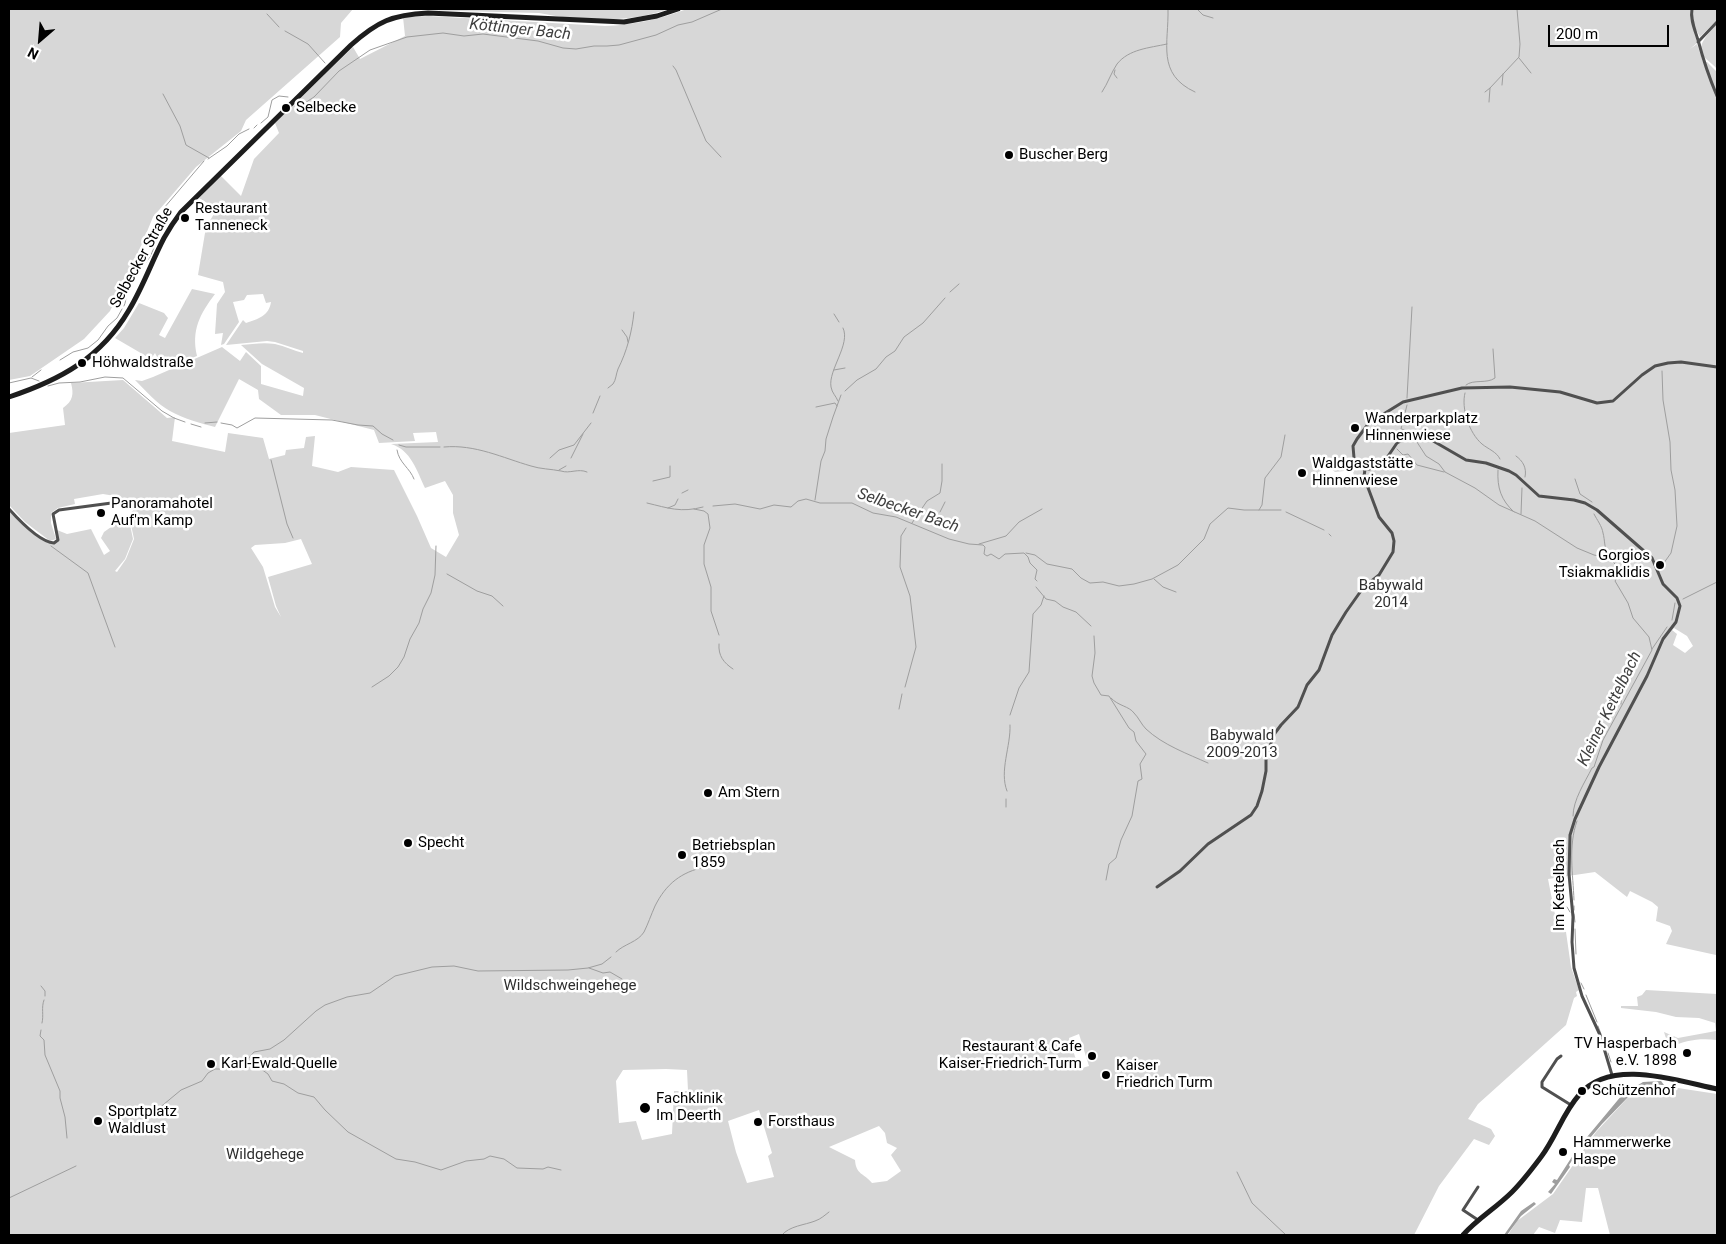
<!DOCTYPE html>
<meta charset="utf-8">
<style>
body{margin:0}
#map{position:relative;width:1726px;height:1244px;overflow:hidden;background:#fff;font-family:Roboto,sans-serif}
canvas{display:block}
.frame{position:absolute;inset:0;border:10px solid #000;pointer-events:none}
.north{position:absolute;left:15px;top:15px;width:50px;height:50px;-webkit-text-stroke:4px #fff;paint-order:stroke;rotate:207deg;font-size:14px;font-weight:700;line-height:20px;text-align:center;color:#000}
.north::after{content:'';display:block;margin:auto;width:18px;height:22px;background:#000;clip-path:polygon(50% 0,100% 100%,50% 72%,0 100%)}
.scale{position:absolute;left:1548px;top:25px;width:121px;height:22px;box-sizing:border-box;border:2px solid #000;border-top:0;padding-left:6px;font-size:15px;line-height:18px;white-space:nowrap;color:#000;-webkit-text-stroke:4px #fff;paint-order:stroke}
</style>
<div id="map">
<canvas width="1726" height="1244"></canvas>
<div class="frame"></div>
<div class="north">N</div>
<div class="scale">200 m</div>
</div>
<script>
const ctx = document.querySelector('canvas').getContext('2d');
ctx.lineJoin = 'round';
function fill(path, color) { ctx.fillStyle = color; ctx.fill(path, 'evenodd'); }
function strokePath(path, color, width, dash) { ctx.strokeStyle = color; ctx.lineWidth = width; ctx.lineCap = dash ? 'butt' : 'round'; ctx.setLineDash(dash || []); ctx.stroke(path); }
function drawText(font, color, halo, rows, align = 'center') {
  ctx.font = font + ' Roboto,sans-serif'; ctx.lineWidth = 5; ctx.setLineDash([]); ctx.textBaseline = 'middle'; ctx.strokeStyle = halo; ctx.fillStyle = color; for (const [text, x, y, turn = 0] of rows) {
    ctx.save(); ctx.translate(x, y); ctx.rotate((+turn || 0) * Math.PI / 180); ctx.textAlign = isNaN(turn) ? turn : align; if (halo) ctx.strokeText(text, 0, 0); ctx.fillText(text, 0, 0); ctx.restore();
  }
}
fill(new Path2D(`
 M9,9h344l-12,14 -1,14 -94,83 -5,11 -45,36 -43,50 -16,39 -27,55 -26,28 -54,37 -21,4z
 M416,9h253c-41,14 -87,13 -130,4l-122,-3z
 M687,9h1030v11l-17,17 -6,-11 3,17 -7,6 7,-5 6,18h4l10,10 -1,883 -50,-11 6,-13 -2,-5 -14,-5 2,-14 -6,-5 -22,-11 -3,6 -32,-25 -47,7 8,41 10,12 5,35 8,23 -3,2 1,4 -3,2 -8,27 -88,79 -10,15 23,10 4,7 -6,9 -15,-6 -35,47 -25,49h-1405v-724c10,9 33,36 47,32l1,-13 10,4 24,-5 13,26 6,-4 -9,-13 3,-6 24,-17 5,24 -8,20 -10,12 2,1 9,-13 8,-20 -5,-24 8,-9 -1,-4 -17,-1 -4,-5 -12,-2 -29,5 1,5 -17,4 -7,5v10l5,16 -6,2 -25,-19 -16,-17v-72l56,-8 -2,-17c10,-7 11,-14 8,-25l52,-3 44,38 8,-1 -3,24 53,11 3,-19 35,5 6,21 16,-4 1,-5 18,-2 2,-11 9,-1 -3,30 26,6 13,-5 43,3 23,46 14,32 15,9 13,-22 -6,-22v-18l-8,-14 -20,7c-8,-17 -14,-38 -34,-44l47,-2 -2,-10 -23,1 2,8 -36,2 -5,-13 -59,-15h-34l-22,-16 -1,-9 -19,-11 -24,48c-15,-4 -31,-8 -45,-16 -13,-7 -24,-20 -35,-31l7,1 11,-4 69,-30 18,14 6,-9 15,14v18l42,12 1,-8 -42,-24 -21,-19c11,-1 23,-3 34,-1 10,2 19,7 28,9v-2l-28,-9 -8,-1 -41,4 17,-25 3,3c12,-4 23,-7 25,-21l-5,1 -3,-9 -16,1 -3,5 -11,2 6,20 -15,22 -3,1 2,-12 -8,1 2,-30 8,-12 -2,-10 -25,-7 8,-48 11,-18 -18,-11 21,-23 21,21 13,-37 25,-26 -4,-10 78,-76 7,12 45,-23 -2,-19 26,-1 176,10c29,-1 55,-7 82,-17zM1327,465l8,7 18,-2 1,8 -21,3v-5l-11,1c-3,-6 0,-9 5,-12zM301,539l11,25 -44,13 8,29 5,11 -6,-10 -12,-40 -12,-19 4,-3 30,-2zM1674,628l13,8 6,10 -8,7 -12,-8 4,-11 -5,-4zM1079,1034l10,32 -10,3 -10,-31zM666,1069l21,1 1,21h-14l-2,43 -30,6 -6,-19 -17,2 -3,-42 7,-11zM759,1110l13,43 -4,3 6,21 -27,6 -11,-31 -8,-31zM879,1126l6,7 2,10 10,5 -6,7 10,16 -14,10 -15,2c-8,-10 -16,-8 -17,-23l-26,-13z
 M1717,24v45c-3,-4 -8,-7 -12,-11 -11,-12 4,-25 12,-34z
 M192,289l23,5c-15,20 -24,36 -18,62l-34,13 -8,-16 -4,6 -36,-21 9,-10 15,-25 25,10 4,5 -9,17 6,3z
 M1646,990l71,4v46c-17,-2 -32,0 -48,8l-5,-16 14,6 38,-7 -1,-8 -16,-5 -23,-1 -20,-5 -35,-4v-2h17l-1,-9 5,-2z
 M1665,1086l52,8v141h-107l-12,-47h-12l-4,34 -22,-2 -5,13 -16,-6 -6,8h-25l9,-14 36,-27 43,-62 37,-40z`), '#d7d7d7');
fill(new Path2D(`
 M1661,1081l3,4h-13l-18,7 -31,32 -17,20 -3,-1 40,-48 21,-13z
 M1575,1152l2,1 -8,12 1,2 -19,27 -3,-2 7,-8 -3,-2 2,-3 3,1z
 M1534,1202l2,2 -15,12 -14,19h-3l17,-24z`), '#9e9e9e');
strokePath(new Path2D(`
 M1168,9c1,34 -12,65 27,83
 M1197,9l6,6 10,3
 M267,14l12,13
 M285,31l23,13 17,19
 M1519,58l12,15
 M673,66l3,4 30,71 15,16
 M1115,70l-1,4 3,4
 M1502,85l1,-11
 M1102,92c6,-9 9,-19 15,-28 12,-15 32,-16 50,-20
 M1485,92l5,-4
 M163,94l17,32 6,19 23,13
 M299,102l6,1 9,-6 25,-26 31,-21 37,-13 36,-4 21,3 19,-2 55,7 25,7 13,1 18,-3h13l12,-1 37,-10 22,-10 14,-3 30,-13
 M1489,102l1,-14 29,-31 1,-13 -3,-35
 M261,123l7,-6 4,-17 7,-4 9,1
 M254,128l3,-3
 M208,159l19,-13 12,-12 10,-5
 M164,208l40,-47
 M160,232l2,-6
 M950,292l9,-8
 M124,306c4,-8 0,-16 4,-24 5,-9 13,-13 19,-21 5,-6 8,-17 12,-25
 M834,314l5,8
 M622,330l5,7 1,5
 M60,360l13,-8 15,-4 10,-8 10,-14 9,-8 5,-9
 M834,370l11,-2
 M32,377l9,-7
 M9,383l22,-5 8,3
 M1466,385c7,-6 21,-1 29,-7l-2,-29
 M48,386l11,-3 21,-1 25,-5 18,1 39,33 12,7 11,4
 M608,388l5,-4c3,-4 3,-10 5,-15 9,-18 14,-37 16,-57
 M845,391l12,-11 19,-11 10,-12 9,-6 9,-14 19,-14 22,-25
 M1465,393c-4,15 4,40 17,51 6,5 15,8 18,15
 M1407,398l5,-91
 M838,401c-2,-5 -6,-8 -7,-14 -3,-17 20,-43 12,-59
 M1407,405l-6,24 9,2 1,2
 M816,407l19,-4 2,3
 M593,413l7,-17
 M205,423l12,-1
 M221,423l11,2 5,3 18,-10 77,2 26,5 15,1 9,8 11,6
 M191,424l10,3
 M1374,426c11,8 18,8 30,4
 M1415,439l11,17 13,8 6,8 30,16 24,17 36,16 42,27 17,7 10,2 4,-2 13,17 -6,9 13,22 5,15 16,19 3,13 -49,90 -9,27 -2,1c-7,14 -19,32 -19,48
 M399,445l7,2h34
 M444,447c31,-3 59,11 87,19 9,3 20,3 30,5 9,3 17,-3 26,1
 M1397,449l6,6 5,-1 9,11 27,7
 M397,450c2,13 13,18 17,29
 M1516,456c7,5 11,12 9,21
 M550,458l9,-8 15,-5 17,-22
 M571,458l12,-24
 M271,460l16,64 6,14
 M559,470l7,-4
 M1498,470c-1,18 3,30 16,42
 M1575,479l5,15 12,8
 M653,481l17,-4v-11
 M682,493l6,-3
 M815,500l6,-39 4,-10 1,-12 7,-22 8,-22
 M647,503c21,5 34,10 56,4
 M713,506l22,-2 25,5 14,-4 17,2 7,-6 8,-2 14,4h32l21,10 23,4 53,22 20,5 14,1 2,2 -1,7 3,2 4,-2 8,5 6,-5 19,-1 4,4 2,6 7,7 -2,9 2,2
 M668,508l7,-3 3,-6
 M694,509l10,2 4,3 2,14 -6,17v19l7,23v24l8,24
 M1259,510l3,-5 3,-27 16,-21 4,-22
 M940,512l5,-10
 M1286,512l38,18
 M1521,514l1,-26
 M1594,514c3,6 8,12 9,19 2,7 1,15 5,21
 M912,523l15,-22 13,-8 2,-12v-17
 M1329,534l2,2
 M979,544l27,-8 13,-14 23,-13
 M51,546l37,27 27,74
 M1026,553l9,2 12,9 25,5 9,9 9,5 13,-1 16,4 15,-2 18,-5 26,-14 26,-26 6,-15 18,-16 16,2h37
 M1661,567l10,-14 6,-27 -2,-36 -4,-20 -1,-28 -7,-42 -1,-29
 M447,574l30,17 15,5 11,10
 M1154,579l9,8 13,5
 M1036,587l10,12 9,2 8,6 13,5 15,14
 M1683,599l34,-17
 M1672,620l3,-17
 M1094,636l1,17 -3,23 2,7 7,12 8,1 20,32 5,4 2,9 10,13 -6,10 2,15 -4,2 -6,35 -11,24 -5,18 -7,6 -3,16
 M719,644c-1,12 5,19 14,25
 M1652,649l15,-22
 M372,687l17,-11 9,-9 6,-10 6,-18 9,-16 4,-14 8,-16 4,-18 1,-29
 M905,687l11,-40 -6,-51 -10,-29 1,-31 5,-8
 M1111,698c7,8 18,8 23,15 5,5 7,11 12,16 17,16 42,25 62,34
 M1621,704v-7l9,-23
 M899,709l3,-15
 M1010,715l9,-27 10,-16 4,-58 8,-9 3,-9
 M1007,791c-8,-20 4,-45 3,-66
 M1006,807v-8
 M1574,900c-1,-26 -6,-54 3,-79
 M1574,906v4
 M1567,907l3,5
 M1574,914l1,8
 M1575,929l1,25
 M616,952c8,-8 22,-10 28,-20 4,-8 7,-17 11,-26 11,-22 26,-34 50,-39
 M589,968l14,5 7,-1 12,7
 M1581,983l3,6
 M41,986l4,5v5
 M1586,995l11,27
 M42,1023c2,-8 -1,-15 2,-23
 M1598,1026l3,8
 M41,1030l-1,6 4,4 1,15 15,36v7l5,19 2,21
 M1603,1037l3,10
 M1608,1053l3,9
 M261,1069l7,5 4,7 12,3 14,9 16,4 11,13 23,22 48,27 19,3 26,8 25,-9 18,-2 6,-3 14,3 13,9 26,1 5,-2 13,3
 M152,1114l29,-24 21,-9 6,-8 7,-4h7l25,-9 7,-8 16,-3 14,-9 32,-29 9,-6 22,-8 23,-4 25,-17 37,-9 22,-1 24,5 90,-1 20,-2 14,-4 9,-7
 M1237,1172l15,31 34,32
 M9,1198l67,-32
 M782,1235c7,-9 23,-10 33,-14 6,-2 10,-6 14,-9`), '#9e9e9e', 1);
strokePath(new Path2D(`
 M1692,9c-2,10 3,21 6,31 5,19 11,37 19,56
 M1698,42l19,-20
 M9,509c9,10 31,33 45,34l4,-3 -5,-26 6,-4 60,-8
 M1157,887l23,-16 28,-27 43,-29 6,-9 5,-15 4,-20v-15l9,-23 6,-8 17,-18 9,-22 12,-15 13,-35 14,-23 17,-24 16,-13 14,-23 1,-11 -2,-8 -13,-16 -15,-40 1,-8
 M1561,1056l-4,3 -15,23v5l29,18
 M1612,1075l-12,-40 -18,-39 -8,-28 -2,-26 1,-25 -4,-43 1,-39 5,-16 24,-52 48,-91 16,-37 13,-17 4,-16 -3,-8 -14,-14 -11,-26 -55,-48 -12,-7 -11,-3 -35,-4 -23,-21 -7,-4 -23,-8 -20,-3 -38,-22 -12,-2 -10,2 -9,5 -15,22 -13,4h-4l-7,-5 -4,-6 -1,-12 4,-7 12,-16 34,-21 59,-14 48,-1 50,5 37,11 16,-2 29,-26 13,-9 13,-3 13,-1 36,5
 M1478,1220l-15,-10 15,-23`), '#505050', 3);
strokePath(new Path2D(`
 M9,397c51,-17 92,-39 120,-87 14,-23 23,-49 35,-72 5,-9 11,-18 17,-26l170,-167c27,-24 41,-30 77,-32l196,9 33,-6 21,-7
 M1463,1235c14,-16 33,-27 49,-43 10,-10 20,-23 29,-35 15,-20 22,-44 38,-62 31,-38 99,-14 138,-6`), '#1d1d1d', 5);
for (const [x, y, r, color] of [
 [286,108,5,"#000"],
 [1009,155,5,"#000"],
 [185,218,5,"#000"],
 [82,363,5,"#000"],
 [1355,428,5,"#000"],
 [1302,473,5,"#000"],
 [101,513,5,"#000"],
 [1660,565,5,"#000"],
 [708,793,5,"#000"],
 [408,843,5,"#000"],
 [682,855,5,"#000"],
 [1687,1053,5,"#000"],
 [1092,1056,5,"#000"],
 [211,1064,5,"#000"],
 [1106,1075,5,"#000"],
 [1582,1091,5,"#000"],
 [645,1108,6,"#000"],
 [98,1121,5,"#000"],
 [758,1122,5,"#000"],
 [1563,1152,5,"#000"]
]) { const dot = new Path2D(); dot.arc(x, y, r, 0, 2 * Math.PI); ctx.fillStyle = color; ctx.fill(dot); strokePath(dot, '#fff', 2); }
drawText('15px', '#000', '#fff', [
 ["Selbecke",296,108],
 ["Buscher Berg",1019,155],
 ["Restaurant",195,209],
 ["Tanneneck",195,226],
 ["Höhwaldstraße",92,363],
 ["Wanderparkplatz",1365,419],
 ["Hinnenwiese",1365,436],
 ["Waldgaststätte",1312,464],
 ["Hinnenwiese",1312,481],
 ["Panoramahotel",111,504],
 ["Auf'm Kamp",111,521],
 ["Gorgios",1650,556,"right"],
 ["Tsiakmaklidis",1650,573,"right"],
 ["Am Stern",718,793],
 ["Specht",418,843],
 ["Betriebsplan",692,846],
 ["1859",692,863],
 ["TV Hasperbach",1677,1044,"right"],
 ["e.V. 1898",1677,1061,"right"],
 ["Restaurant & Cafe",1082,1047,"right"],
 ["Kaiser-Friedrich-Turm",1082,1064,"right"],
 ["Karl-Ewald-Quelle",221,1064],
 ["Kaiser",1116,1066],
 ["Friedrich Turm",1116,1083],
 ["Schützenhof",1592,1091],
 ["Fachklinik",656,1099],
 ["Im Deerth",656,1116],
 ["Sportplatz",108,1112],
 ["Waldlust",108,1129],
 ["Forsthaus",768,1122],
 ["Hammerwerke",1573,1143],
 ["Haspe",1573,1160]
], 'left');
drawText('15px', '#000', '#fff', [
 ["Selbecker Straße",142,258,-61],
 ["Im Kettelbach",1560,885,-90]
]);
drawText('15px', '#2e2e2e', '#fff', [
 ["Babywald",1391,586],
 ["2014",1391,603],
 ["Babywald",1242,736],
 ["2009-2013",1242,753],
 ["Wildschweingehege",570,986],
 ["Wildgehege",265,1155]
]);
drawText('italic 16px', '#3f3f3f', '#fff', [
 ["Köttinger Bach",520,30,6],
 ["Selbecker Bach",908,511,19],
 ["Kleiner Kettelbach",1610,709,-64]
]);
</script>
